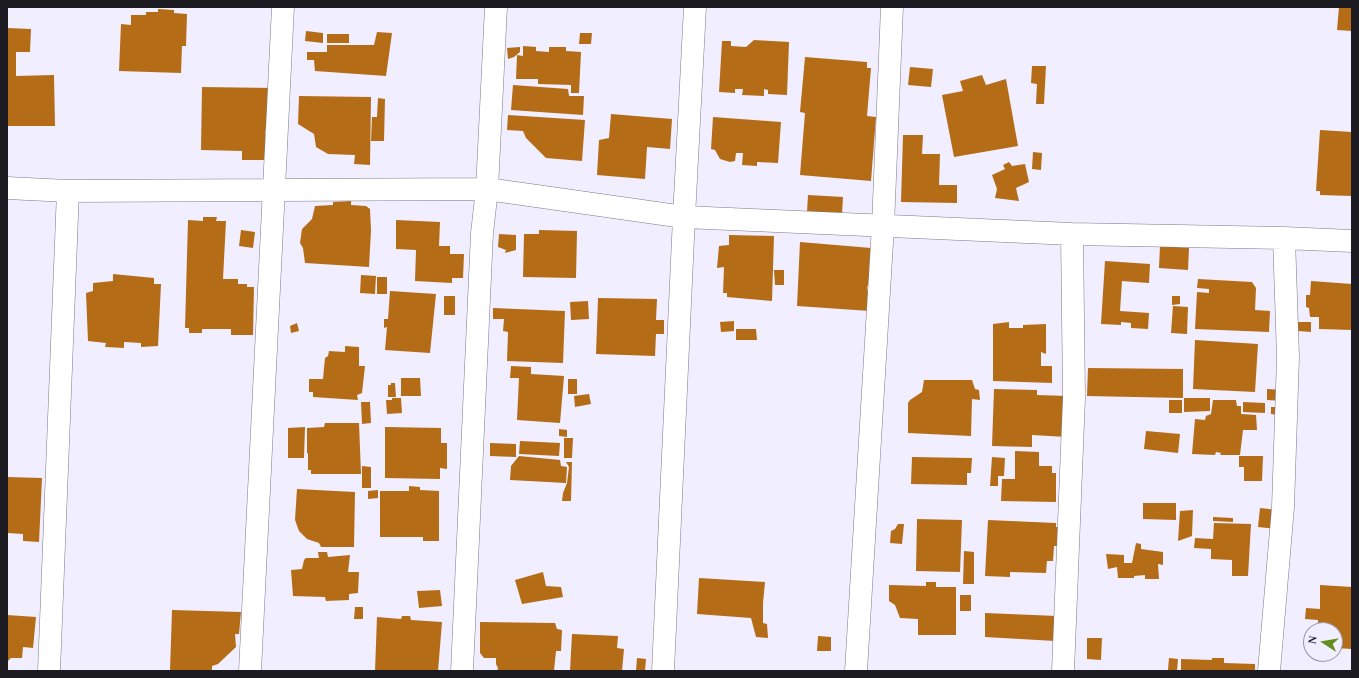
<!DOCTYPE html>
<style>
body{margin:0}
#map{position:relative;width:1359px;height:678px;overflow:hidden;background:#f1eeff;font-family:Georgia,serif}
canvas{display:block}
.frame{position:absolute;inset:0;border:8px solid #1c1b21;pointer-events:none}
.north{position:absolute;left:1303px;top:622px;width:40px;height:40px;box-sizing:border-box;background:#f1eeff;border:1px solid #9c9aa6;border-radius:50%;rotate:282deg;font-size:11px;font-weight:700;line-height:16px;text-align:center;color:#1c1b21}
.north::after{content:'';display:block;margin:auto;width:14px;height:18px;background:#658e1d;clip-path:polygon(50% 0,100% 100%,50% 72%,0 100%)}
</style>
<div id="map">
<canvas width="1359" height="678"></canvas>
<div class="frame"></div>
<div class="north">N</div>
</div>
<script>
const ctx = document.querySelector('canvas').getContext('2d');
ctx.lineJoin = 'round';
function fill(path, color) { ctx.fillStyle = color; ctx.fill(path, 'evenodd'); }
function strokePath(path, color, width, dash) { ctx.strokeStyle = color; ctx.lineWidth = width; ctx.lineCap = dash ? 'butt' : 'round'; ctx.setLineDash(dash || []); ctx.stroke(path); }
fill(new Path2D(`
 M1339,7h13v24l-15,-1z
 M158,9l16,1v3l13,1 -1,32h-4l-1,27 -62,-2 2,-47 10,1v-10h15v-3h12z
 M7,28l24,1 -1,23h-14v24l38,-1 1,51h-48z
 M306,31l17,2v10l-18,-2z
 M377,32l15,1 -6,43 -71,-5 -1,-11h-7v-8h20v-7h47z
 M580,33h12l-1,11h-12z
 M327,34h22v9h-22z
 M754,40l35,2 -2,53 -19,-1v-4l-4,-1v7l-22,-1 1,-6h-8v4l-16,-1 3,-51h9v5l15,1z
 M523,46l13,1v4l13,1v-5h17v4l15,1 -2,41h-8v-8l-33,-1v-5h-22l1,-24 6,1z
 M520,47v5l-6,5 -6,2 -1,-11z
 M805,57l62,5v6h4l-4,48 9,1 -5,64 -71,-6 5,-62 -5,-1z
 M1032,66h14l-2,38h-8l1,-20 -6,-1z
 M910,67l23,2 -2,18 -23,-2z
 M982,75l4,10 20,-6 12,67 -64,11 -12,-62 21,-4 -3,-10z
 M513,85l55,4 1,7h15l-1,19 -72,-5z
 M202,87l72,1 -1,43 -8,-1v30h-23v-9l-41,-1z
 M299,96l72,1 -1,68 -16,-1 1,-9 -27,-1 -12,-7 -2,-13 -16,-10z
 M378,98l7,1 -1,42h-13l1,-24h5z
 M611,114l61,5 -2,30 -23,-2 -2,32 -48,-4 2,-35 10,-2z
 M508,115l77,5 -3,41 -36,-3 -20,-20 -3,-7 -16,-1z
 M713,117l68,5 -3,41 -21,-1v4l-15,-1 1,-12h-7l-1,8 -5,1 -10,-3 -5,-9 -4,-1z
 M1320,130l32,2v64l-32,-1v-4h-4z
 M903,135h20l-1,19h18l-1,31h18v18l-56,-1z
 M1033,152l9,1 -1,17 -9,-1z
 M1009,162l3,4 13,-2 4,18 -13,6 3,13 -24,-3 2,-9 -5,-14 13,-6 -2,-4z
 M808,195l35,2 -1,17 -35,-2z
 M351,201v4l15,1 4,3 1,21 -2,37 -64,-4 -2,-15 -3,-5 2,-14 10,-10 3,-13 18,-1v-3z
 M203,217h14l-1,4h10l-3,58h15v5h9v3h7l-1,48h-22v-6h-29v4h-13v-5h-4l3,-108 15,1z
 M396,220l44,2 -1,24h11v8h14l-1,24h-11v5l-37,-2 1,-31 -20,-1z
 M241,230l14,2 -2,16 -14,-2z
 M539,230l38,1 -1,47 -53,-1 1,-43h15z
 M499,234l17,1v15l-11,3 1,-3 -8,-3z
 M729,235l45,1 -2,65 -45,-4v-4h-4l1,-26 -7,1 2,-22 10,-1z
 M800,242l71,6 -2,33 -2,7 4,16 -1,7 -73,-5z
 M1160,246l29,2 -1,22 -29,-2z
 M1105,261l45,3 -1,19 -27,-2 -2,30 29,2 -1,16 -17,-1v-5l-10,-1v3l-20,-1z
 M774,270h10v15h-9z
 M113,274l41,4v6h7l-3,62 -17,1v-4l-17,-1v6l-19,-1 1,-4 -18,-2 -2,-48 7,-2v-8l20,-2z
 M361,275l15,1 -1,18 -15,-1z
 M377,277h10v17h-10z
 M1198,279l54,3 4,6 -1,22 15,1 -1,21 -74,-3 2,-37 12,1v-4l-12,-1z
 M1311,281l41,3v46l-33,-1v-12h-9l-1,-9 -3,-1v-12h4z
 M390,291l46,3 -6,59 -45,-3 2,-23 -3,1v-9h4z
 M444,296h11v19h-11z
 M1172,296h8v8l-8,1z
 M598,298l59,1 -1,21h8v14h-8l-1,22 -59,-2z
 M588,301l1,18 -18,1 -1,-18z
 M1173,306l15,1 -1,27 -16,-1z
 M493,308l72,3 -2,52 -56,-2 1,-29 -5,-1 1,-12h-11z
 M734,321v10l-13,1 -1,-10z
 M1009,322v6h14v-3l23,-1v30l-5,-2v14h11v17l-59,-2v-57z
 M1298,322h13v10l-13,-1z
 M297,323l2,8 -8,2 -1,-7z
 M736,329h20l1,11h-21z
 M1195,340l63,4 -3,48 -62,-3z
 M345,346l14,1v19h6l-3,27 -5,2 1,5 -45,-3v-5h-4v-13h14l2,-21 3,-2 1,-5 16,1z
 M511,366l20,1v7l33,2 -4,47 -43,-3 2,-42h-9z
 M1088,368l95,1v29l-96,-2z
 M401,378h19l1,18h-20z
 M568,379h9v15h-9z
 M924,380h48l3,9 4,1 1,10 -8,-1 -1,37 -63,-3v-30l2,-3 12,-8z
 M391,383h4l1,14h-8v-12h3z
 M994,389l43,1v5l31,1 -1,41 -35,-2v12l-40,-1z
 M1267,389l16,1v11l-16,-1z
 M589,394l2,10 -16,3 -1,-11z
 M392,398h9l1,15 -15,1 -1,-14h6z
 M1184,398h26v13l-26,1z
 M1169,400h13v13h-13z
 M1213,400h23l1,6h4v8l15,1 1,15h-14l-3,25h-20l1,-2 -5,-1 -1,3 -23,-1 3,-35 10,1 1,-4 5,-2z
 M361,402h9l1,21 -9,1z
 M1243,402l22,1v10l-22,-1z
 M1271,407h9l-1,8 -8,-1z
 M325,423h34l2,51h-50v-4h-3v-17l-1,1v-26l17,-1z
 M305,427l-1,31h-16v-30z
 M385,427l56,1v15h6v26l-7,-1v11l-55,-1z
 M559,429l8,1v7l-8,-1z
 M1146,431l34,3 -2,19 -34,-4z
 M564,438h9l-1,20h-8z
 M520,441l40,2 -1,13 -40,-2z
 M490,443l26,1v13l-26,-1z
 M1015,451l24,1v14h13v7h4v29l-55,-1 1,-22h13z
 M519,456l41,4 1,6 6,1 -1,16 -56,-3 1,-14z
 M1239,456h24l-1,25h-18v-14h-5z
 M912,457l60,1 -1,15h-4v12l-56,-1z
 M992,457l13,1 -1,18h-6v10h-8z
 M566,462h6l-1,39h-9l1,-8 4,-10 2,-16z
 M362,466l9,1v21h-9z
 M7,477l35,1 -3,64 -16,-1v-7l-16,-1z
 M409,486l11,1v3l19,1v50h-16v-4h-43v-46h29z
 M297,489l58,3 -1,55h-33l-2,-4 -12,-4 -8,-8 -4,-11z
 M378,490v8l-10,1v-8z
 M1143,503h33v17l-33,-1z
 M1260,508l18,2 -1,19 -19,-2z
 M1193,510l-1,26 -14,5 2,-30z
 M1213,517l20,1v4l-20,-1z
 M917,519l45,1 -2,52 -44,-1z
 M988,520l68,3v4h5l-1,19h-6l-1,15h-6l-1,12 -36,-1v5l-25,-1z
 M1214,523l37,1 -3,52h-16v-16l-21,-1v-10l-17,-1 1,-10 18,1z
 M898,524h6l-2,20 -12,-1 1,-12 4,-2z
 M1136,543l5,1v5l22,3v13l-5,-1 1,15h-14v-4l-11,1v2h-16l-1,-11 -9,2 -2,-15 18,1v8h8z
 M964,551l10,1v32h-11z
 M318,552h9l1,5 22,-2 -2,17h11l-1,21 -9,1v6l-23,1 -1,-4 -32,-1 -2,-26 11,-1 2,-9 2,-2h13z
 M543,572l3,14 15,1 2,10 -41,7 -7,-24z
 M699,578l66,4 -2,21v20l4,1 1,14 -12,-1 -5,-19 -54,-4z
 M926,582h10v5h20v48h-38v-16l-18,-1 -5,-13 -6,-4v-16l37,1z
 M1320,585l32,2v62l-17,-1v-18h-17v-10l-13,-1 1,-11 14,1z
 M440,590l2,16 -23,2 -2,-17z
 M960,595h11v16h-11z
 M355,607h8v12h-9z
 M172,610l69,2 -2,22h-4l1,13 -18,17 -6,2v5h-42z
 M985,613l72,3 -2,25 -70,-4z
 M7,615l29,2 -3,31 -10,-1 -1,11h-11l-4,4z
 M402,616h8l1,4 31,2 -4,49h-63l2,-54 24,2z
 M480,622l75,1 2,6 5,1 -1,21h-5l-2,20h-57l1,-3 -2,-4v-6h-12l-4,-5z
 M572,634l46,2 -1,12 7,1 -2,22h-52z
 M818,636l13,1v14h-14z
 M1087,638h15l-1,22 -14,-1z
 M637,658l9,1 -1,12h-9z
 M1169,658l9,1 -1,12 -9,-1z
 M1212,658h12v5l31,1v7h-74v-12l31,1z`), '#b56c17');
const minor = new Path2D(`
 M7,188l61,3 419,-2 197,28 388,17 212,4
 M49,671l19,-480
 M250,671l33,-664
 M462,671l20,-438 5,-44 9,-182
 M663,671l21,-454 11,-210
 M856,671l27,-445 9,-219
 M1063,671l11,-273 -2,-164
 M1269,671l14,-164 5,-150 -4,-119 68,3`);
strokePath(minor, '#7c7988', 23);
strokePath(minor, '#fff', 22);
</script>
